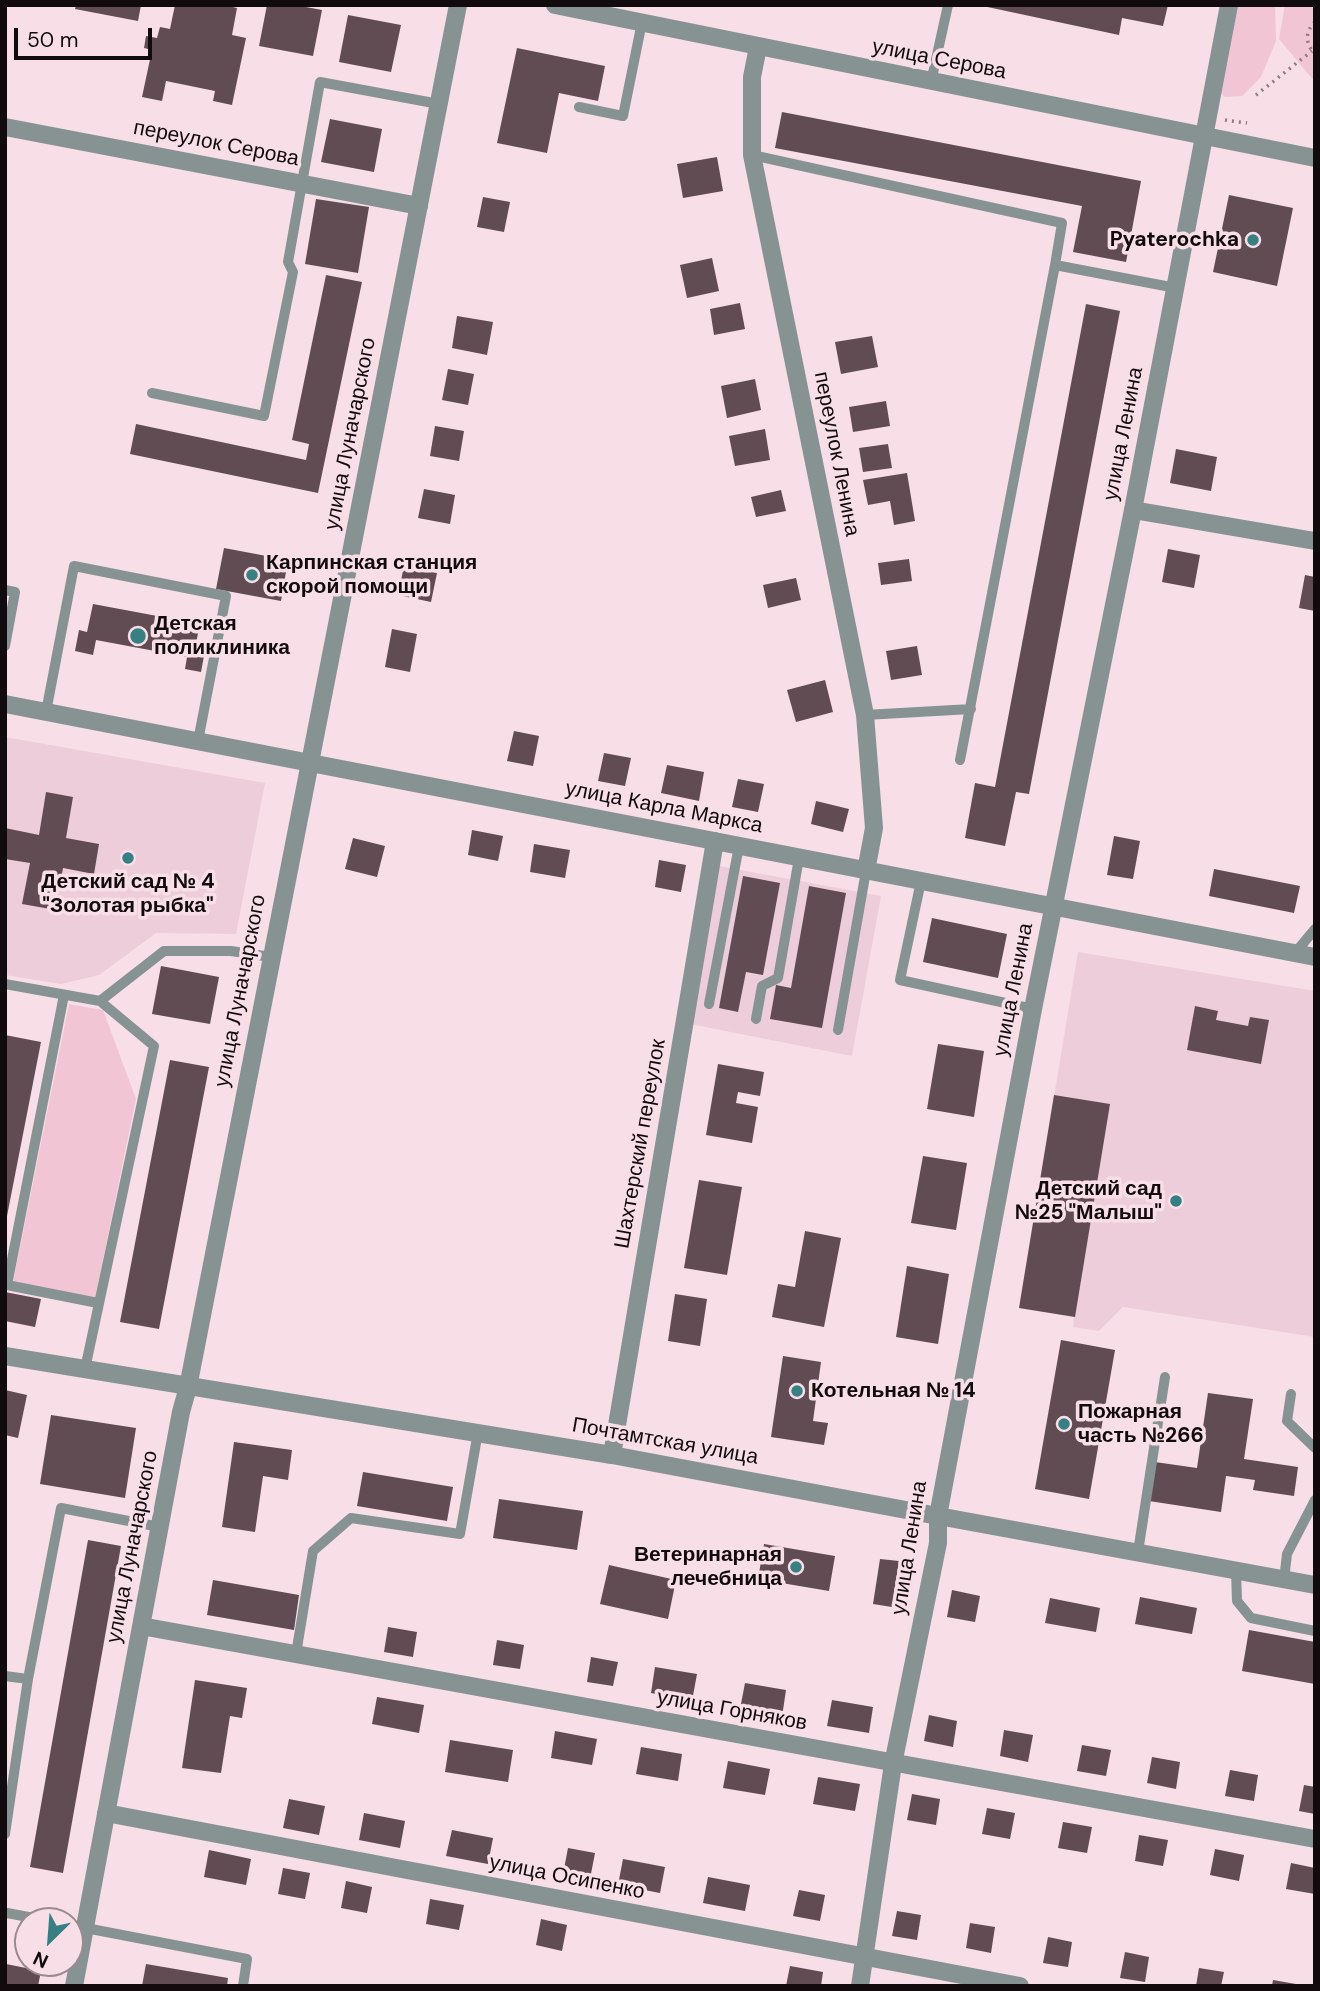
<!DOCTYPE html>
<meta charset="utf-8">
<style>
body{margin:0}
#map{position:relative;width:1320px;height:1991px;overflow:hidden;background:#f7dee7;font-family:"DM Sans",sans-serif}
canvas{display:block}
.frame{position:absolute;inset:0;border:7px solid #120b0e;pointer-events:none}
.north{position:absolute;left:14px;top:1907px;width:70px;height:70px;box-sizing:border-box;background:#f7dee7;border:2px solid #9b8a90;border-radius:50%;rotate:205deg;font-size:19px;font-weight:700;line-height:28px;text-align:center;color:#120b0e}
.north::after{content:'';display:block;margin:auto;width:24px;height:32px;background:#377f82;clip-path:polygon(50% 0,100% 100%,50% 72%,0 100%)}
.scale{position:absolute;left:14px;top:28px;width:138px;height:32px;box-sizing:border-box;border:4px solid #120b0e;border-top:0;padding-left:9px;font-size:21px;line-height:24px;white-space:nowrap;color:#120b0e;-webkit-text-stroke:5px #f7dee7;paint-order:stroke}
</style>
<div id="map">
<canvas width="1320" height="1991"></canvas>
<div class="frame"></div>
<div class="north">N</div>
<div class="scale">50 m</div>
</div>
<script>
const ctx = document.querySelector('canvas').getContext('2d');
ctx.lineJoin = 'round';
function fill(path, color) { ctx.fillStyle = color; ctx.fill(path, 'evenodd'); }
function strokePath(path, color, width, dash) { ctx.strokeStyle = color; ctx.lineWidth = width; ctx.lineCap = dash ? 'butt' : 'round'; ctx.setLineDash(dash || []); ctx.stroke(path); }
function drawText(font, color, halo, rows, align = 'center') {
  ctx.font = font + ' "DM Sans",sans-serif'; ctx.lineWidth = 7; ctx.setLineDash([]); ctx.textBaseline = 'middle'; ctx.strokeStyle = halo; ctx.fillStyle = color; for (const [text, x, y, turn = 0] of rows) {
    ctx.save(); ctx.translate(x, y); ctx.rotate((+turn || 0) * Math.PI / 180); ctx.textAlign = isNaN(turn) ? turn : align; if (halo) ctx.strokeText(text, 0, 0); ctx.fillText(text, 0, 0); ctx.restore();
  }
}
fill(new Path2D(`
 M5,737l260,46 -29,151 -80,-1 -57,42 -38,9 -56,-9z
 M719,866l162,30 -29,160 -162,-32z
 M1078,952l237,39v346l-192,-30 -24,24 -26,-4 1,-10 -55,-9z`), '#edcdd9');
fill(new Path2D(`
 M1235,5h40l1,36 -15,36 -19,19 -17,1 -7,-6z
 M1285,5h30v77l-36,-43z
 M69,1004l34,6 33,89 -41,199 -82,-16z`), '#f2c5d5');
fill(new Path2D(`
 M76,5h65l-3,16 -63,-12z
 M175,5h49l13,3 -5,27 14,3 -14,67 -19,-4 2,-10 -49,-10 -4,20 -20,-4 10,-47 -8,-2 2,-12 11,2 3,-11 10,2z
 M267,5h28l27,5 -9,46 -54,-10z
 M978,5h190l-5,21 -41,-8 -3,17z
 M348,15l53,10 -10,47 -52,-10z
 M517,48l88,18 -7,35 -39,-8 -12,60 -50,-10z
 M782,112l359,69 -15,81 -53,-10 9,-46 -307,-58z
 M330,119l52,10 -8,43 -53,-10z
 M717,157l6,34 -40,7 -6,-34z
 M1229,195l64,13 -16,78 -64,-14z
 M483,197l27,5 -6,30 -27,-5z
 M316,199l53,8 -11,66 -53,-9z
 M712,258l7,33 -32,7 -7,-33z
 M326,275l36,7 -44,211 -188,-39 6,-30 170,36 3,-16 -17,-4z
 M740,303l5,26 -31,6 -4,-26z
 M1086,304l34,7 -91,483 -13,-2 -11,54 -40,-8 10,-55 20,4z
 M457,316l36,6 -6,33 -35,-7z
 M872,336l6,31 -37,7 -6,-32z
 M448,369l26,5 -6,31 -26,-5z
 M755,379l6,31 -34,8 -6,-32z
 M886,401l4,25 -37,6 -4,-25z
 M435,426l29,5 -5,30 -29,-5z
 M765,429l5,31 -35,6 -6,-30z
 M888,444l4,24 -29,4 -4,-24z
 M1176,449l41,8 -6,34 -41,-8z
 M907,473l8,48 -21,4 -4,-24 -22,4 -5,-25z
 M424,489l31,6 -5,29 -32,-6z
 M781,490l5,21 -30,6 -5,-20z
 M224,548l64,12 -7,41 -65,-12z
 M1168,549l32,6 -6,33 -32,-6z
 M909,559l3,22 -31,4 -3,-22z
 M404,566l33,7 -6,29 -33,-7z
 M1305,575l10,2v34l-16,-3z
 M796,578l5,22 -33,8 -5,-23z
 M93,604l107,20 -4,19 10,2 -5,27 -16,-3 2,-12 -91,-17 -3,15 -18,-4 4,-21 8,2z
 M392,629l25,5 -7,38 -25,-5z
 M917,646l5,29 -31,5 -5,-29z
 M825,680l8,32 -37,10 -9,-32z
 M514,731l25,5 -6,30 -26,-5z
 M604,753l27,5 -6,28 -27,-5z
 M667,765l37,7 -5,29 -38,-8z
 M738,779l26,5 -6,28 -26,-5z
 M46,792l27,5 -7,41 33,6 -5,30 -31,-6 -7,42 -34,-6 8,-41 -25,-4v-31l34,7z
 M816,801l33,8 -6,23 -32,-8z
 M472,830l31,6 -5,25 -30,-6z
 M1114,836l26,5 -7,38 -26,-4z
 M353,838l32,8 -8,31 -32,-8z
 M534,844l36,6 -5,28 -35,-6z
 M659,860l27,5 -5,27 -26,-5z
 M1214,869l86,17 -6,27 -85,-17z
 M743,876l37,7 -17,92 -17,-3 -8,40 -19,-4z
 M809,886l37,7 -24,135 -52,-9 6,-34 15,3z
 M932,918l75,16 -9,44 -75,-16z
 M161,966l58,11 -9,47 -58,-10z
 M1195,1006l23,5 -2,9 32,6 2,-9 19,3 -8,44 -74,-14z
 M5,1035l36,7 -34,174h-2z
 M938,1044l46,7 -10,66 -47,-8z
 M170,1060l39,7 -50,262 -39,-7z
 M718,1064l46,8 -4,24 -22,-4 -2,11 22,4 -6,36 -46,-8z
 M1054,1095l56,9 -35,213 -56,-9z
 M923,1156l44,7 -11,67 -45,-7z
 M699,1180l43,7 -15,88 -43,-7z
 M805,1231l36,7 -17,89 -52,-10 6,-33 17,3z
 M907,1266l42,8 -11,70 -42,-7z
 M5,1292l36,7 -6,28 -30,-6z
 M675,1294l32,5 -7,47 -32,-5z
 M1061,1340l54,10 -26,149 -54,-10z
 M783,1356l38,6 -8,59 15,2 -4,22 -53,-8z
 M5,1390l22,5 -9,43 -13,-3z
 M1208,1393l45,6 -9,60 54,8 -4,29 -41,-6 2,-10 -29,-4 -5,36 -72,-11 6,-39 42,6z
 M51,1415l85,13 -11,70 -85,-14z
 M234,1442l58,8 -4,30 -25,-4 -8,56 -33,-5z
 M363,1472l90,15 -6,34 -90,-15z
 M499,1499l84,12 -6,39 -84,-12z
 M88,1540l33,6 -58,327 -33,-6z
 M764,1544l71,12 -6,35 -71,-12z
 M880,1559l19,2 -7,46 -19,-3z
 M609,1565l67,15 -8,39 -68,-15z
 M213,1580l86,15 -5,35 -87,-15z
 M952,1590l28,6 -5,26 -28,-5z
 M1140,1597l57,11 -5,26 -57,-10z
 M1050,1598l50,10 -4,24 -51,-9z
 M388,1627l29,5 -4,25 -29,-5z
 M1249,1630l66,12v42l-73,-13z
 M497,1640l27,5 -4,24 -27,-4z
 M591,1657l27,5 -5,24 -26,-4z
 M655,1667l42,7 -5,27 -41,-8z
 M195,1680l52,8 -5,30 -12,-2 -9,57 -39,-5z
 M745,1683l41,7 -4,27 -42,-8z
 M377,1697l47,8 -5,28 -47,-9z
 M832,1700l41,7 -4,26 -42,-7z
 M929,1715l28,6 -4,26 -29,-6z
 M1004,1730l29,5 -5,27 -28,-6z
 M555,1731l42,8 -5,26 -41,-7z
 M450,1740l63,10 -5,32 -63,-10z
 M1082,1745l29,5 -5,26 -29,-5z
 M641,1747l41,7 -4,27 -42,-7z
 M1152,1757l28,5 -4,27 -29,-6z
 M728,1761l42,8 -5,26 -42,-7z
 M1230,1770l28,5 -4,26 -29,-5z
 M818,1777l42,7 -5,27 -42,-7z
 M1304,1785l11,2v27l-16,-3z
 M912,1794l28,5 -4,26 -29,-5z
 M289,1799l36,7 -6,29 -36,-7z
 M987,1808l28,5 -5,26 -28,-5z
 M364,1813l41,8 -5,27 -41,-8z
 M1063,1822l29,5 -5,26 -29,-5z
 M452,1830l41,8 -5,26 -42,-8z
 M1139,1835l29,5 -5,26 -28,-5z
 M568,1848l27,5 -5,26 -27,-5z
 M1215,1849l29,6 -5,26 -29,-6z
 M209,1850l42,9 -5,26 -42,-8z
 M623,1859l42,8 -5,26 -42,-8z
 M1291,1863l24,5v26l-29,-5z
 M283,1868l27,5 -5,26 -27,-5z
 M708,1877l42,8 -5,26 -42,-8z
 M346,1881l26,6 -5,26 -26,-5z
 M799,1890l26,5 -5,26 -27,-5z
 M430,1899l34,6 -5,25 -33,-6z
 M897,1911l24,4 -4,25 -25,-4z
 M541,1919l26,6 -5,26 -26,-6z
 M970,1923l25,4 -4,26 -25,-5z
 M1048,1937l24,5 -4,25 -25,-4z
 M1125,1952l24,5 -4,25 -25,-4z
 M6,1964l35,7 -3,15h-33z
 M146,1964l82,14 -1,8h-85z
 M790,1966l33,6 -2,14h-35z
 M1199,1968l25,4 -3,14h-25z
 M1273,1980l23,4v2h-24z`), '#614c54');
strokePath(new Path2D(`
 M1315,22c-10,9 -10,22 0,32
 M1256,95l56,-44
 M1225,120l22,3`), '#8d7c82', 3.5, [2, 5]);
strokePath(new Path2D(`
 M931,82l17,-77
 M579,107l44,9 19,-94
 M752,155l310,68 -7,42 121,23
 M152,393l112,23 29,-144 -5,-10 32,-180 119,22
 M5,590l10,2 -10,54
 M46,712l28,-146 152,30 -28,145
 M865,715l106,-6
 M960,760l95,-495
 M921,881l-21,99 133,29
 M1295,953l20,-24
 M5,984l95,17 64,-50h67l40,6
 M64,995l-57,290 91,18
 M709,1004l30,-158
 M756,1019l6,-33 16,-8 21,-120
 M838,1030l28,-159
 M85,1369l69,-323 -54,-45
 M1291,1394l-4,27 28,27
 M1138,1552l27,-175
 M1236,1571l1,30 14,17 64,13
 M1284,1580l3,-26 28,-54
 M296,1654l17,-103 38,-33 109,16 18,-102
 M5,1676l23,3
 M5,1834l23,-155 33,-171 99,19
 M5,1914l2,-1 43,8
 M70,1925l177,34 -4,27`), '#879393', 10);
strokePath(new Path2D(`
 M758,47l-6,30v78l113,560 9,113 -8,43
 M5,127l414,79
 M1205,136l110,22
 M1133,510l182,31
 M5,704l1310,253
 M612,1455l103,-614
 M141,1626l1174,213
 M106,1813l914,173
 M74,1986l107,-574 7,-25
 M860,1986l33,-222 45,-221v-27l377,69`), '#879393', 18);
strokePath(new Path2D(`
 M555,5l650,131
 M5,1356l607,99 326,61 95,-507 100,-499 96,-505
 M188,1387l270,-1382`), '#879393', 18);
for (const [x, y, r, color] of [
 [1253,240,7,"#377f82"],
 [252,575,7,"#377f82"],
 [138,636,9,"#377f82"],
 [128,858,7,"#377f82"],
 [1176,1201,7,"#377f82"],
 [797,1391,7,"#377f82"],
 [1064,1424,7,"#377f82"],
 [796,1567,7,"#377f82"]
]) { const dot = new Path2D(); dot.arc(x, y, r, 0, 2 * Math.PI); ctx.fillStyle = color; ctx.fill(dot); strokePath(dot, '#f7dee7', 2.5); }
drawText('21px', '#120b0e', '#f7dee7', [
 ["улица Серова",939,60,11],
 ["переулок Серова",216,144,11],
 ["улица Луначарского",351,434,-79],
 ["улица Ленина",1124,434,-79],
 ["переулок Ленина",836,454,79],
 ["улица Карла Маркса",664,808,11],
 ["улица Ленина",1014,990,-79],
 ["улица Луначарского",241,991,-79],
 ["Шахтерский переулок",641,1144,-80],
 ["Почтамтская улица",665,1442,10],
 ["улица Луначарского",133,1547,-79],
 ["улица Ленина",910,1548,-81],
 ["улица Горняков",732,1711,10],
 ["улица Осипенко",567,1878,11]
]);
drawText('bold 21px', '#120b0e', '#f7dee7', [
 ["Pyaterochka",1239,240,"right"],
 ["Карпинская станция",266,563],
 ["скорой помощи",266,587],
 ["Детская",154,624],
 ["поликлиника",154,648],
 ["Детский сад № 4",128,882,"center"],
 ["\"Золотая рыбка\"",128,906,"center"],
 ["Детский сад",1162,1189,"right"],
 ["№25 \"Малыш\"",1162,1213,"right"],
 ["Котельная № 14",811,1391],
 ["Пожарная",1078,1412],
 ["часть №266",1078,1436],
 ["Ветеринарная",782,1555,"right"],
 ["лечебница",782,1579,"right"]
], 'left');
</script>
